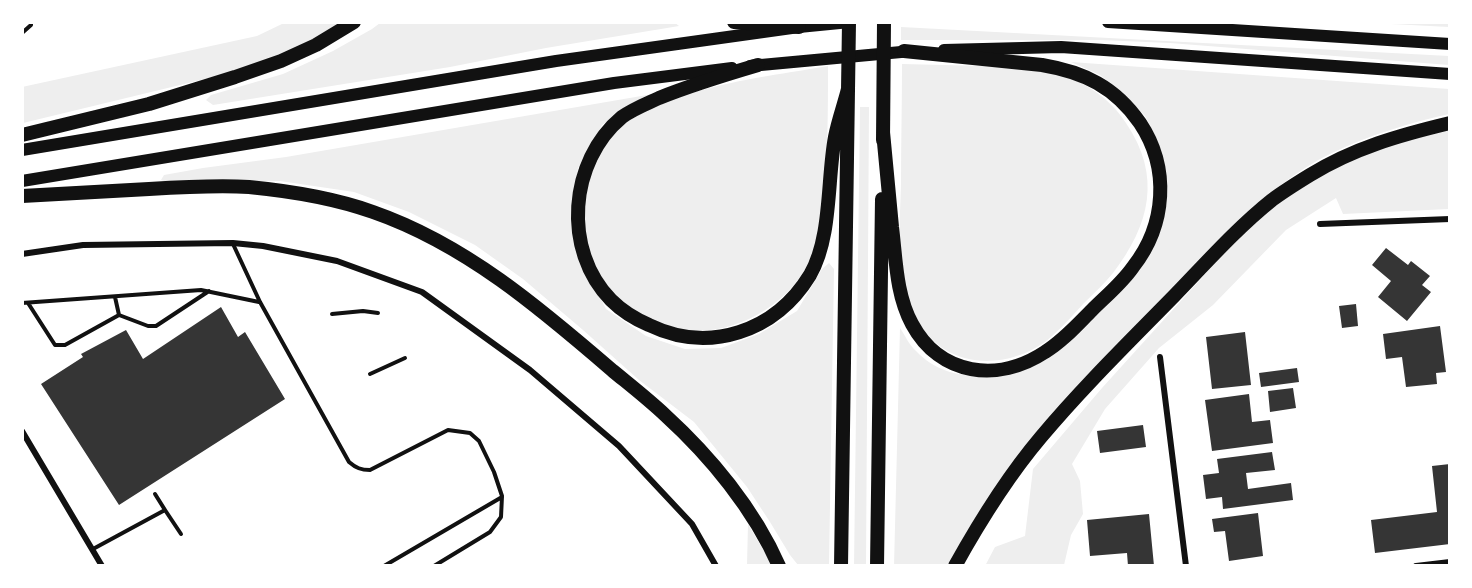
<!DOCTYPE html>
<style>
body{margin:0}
#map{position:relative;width:1472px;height:588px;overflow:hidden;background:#fff;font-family:"Exo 2",sans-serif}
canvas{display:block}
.frame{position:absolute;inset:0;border:24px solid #fff;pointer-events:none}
</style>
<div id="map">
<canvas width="1472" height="588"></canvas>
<div class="frame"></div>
</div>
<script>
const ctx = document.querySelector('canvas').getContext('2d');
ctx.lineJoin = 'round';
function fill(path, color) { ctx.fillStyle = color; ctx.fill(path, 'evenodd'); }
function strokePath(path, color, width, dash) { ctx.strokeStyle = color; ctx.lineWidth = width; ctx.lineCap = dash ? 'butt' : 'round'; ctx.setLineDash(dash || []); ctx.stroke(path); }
fill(new Path2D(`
 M674,22l5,4 -133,22 -96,19 -237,38 -7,-5 5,-5 72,-21 50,-23 39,-22 8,-6z
 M284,23h61l-43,24 -60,23 -219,53 -1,-36 235,-51z
 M1372,23h77v4z
 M901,27l548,29v9l-279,-22 -70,-3h-199z
 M1071,62l378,27v25c-40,9 -79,21 -117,39 -36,17 -67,44 -96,70l-252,281 -37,61 -53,1 6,-238c5,7 9,17 16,23 27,28 60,27 96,22l116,-90 18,-23 12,-22 9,-35 -1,-25 -5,-28 -9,-21 -7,-13 -18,-19 -27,-22z
 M902,64c28,1 55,1 83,2 21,1 52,1 72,7 28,9 53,25 69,50 36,53 24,102 -13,150 -9,11 -19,20 -29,30 -12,13 -25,28 -39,39 -43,30 -103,26 -129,-24 -22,-42 -16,-89 -15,-135 0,-40 1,-79 1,-119z
 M828,66c0,45 0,90 -5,136 -2,17 -4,36 -11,53 -18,46 -70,77 -118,76 -21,-1 -42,-10 -59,-21 -5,-3 -11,-5 -16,-9 -13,-11 -19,-27 -26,-42 -11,-24 -13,-54 -4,-79 6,-17 15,-39 29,-51 47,-42 149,-52 210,-63z
 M653,94l-21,9 -30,22 -24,43 -6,42 7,47 27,52 40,27 39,13 36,-1 38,-14 38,-23 25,-42 7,-6 5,6 -5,296h-31l-8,-10 -20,-33 -23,-35 -53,-65 -55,-42 -56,-50 -60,-51 -48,-34 -66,-33 -55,-20 -74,-11h-69l-37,3 -13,-4 3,-5 39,-7 83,-11z
 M860,107h9l-3,458 -12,1z
 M1449,130v79l-106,5 -7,-16 -50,32 -73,75 -54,43 -54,61 -33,55 8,17 3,33 -12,21 -7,30 -79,1 10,-19 30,-11 8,-67 69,-81 144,-159 29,-25 38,-26 63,-28 35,-11z
 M748,524l24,41h-25z`), '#eee');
fill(new Path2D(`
 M1386,248l22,17 3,-4 19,15 -8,9 9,7 -24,29 -29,-24 13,-16 -19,-16z
 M1356,304l2,22 -16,2 -3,-22z
 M221,307l17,30 7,-5 40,67 -166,106 -78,-121 42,-27 -2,-3 45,-24 17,29z
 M1440,326l6,46 -10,1 1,11 -31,3 -4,-30 -16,2 -3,-25z
 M1245,332l6,53 -39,4 -6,-52z
 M1297,368l2,14 -38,5 -2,-14z
 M1293,388l3,20 -26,4 -2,-21z
 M1249,394l3,28 18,-2 3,23 -61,8 -7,-51z
 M1143,425l3,22 -46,6 -3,-22z
 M1272,452l3,18 -29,3 2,16 43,-6 2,17 -70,9 -1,-12 -16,2 -3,-24 16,-2 -2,-14z
 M1450,464v80l-75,9 -4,-33 66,-8 -5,-46z
 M1258,513l5,43 -34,5 -4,-30 -11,1 -2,-13z
 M1149,514l5,52h-26l-1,-13 -37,3 -3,-36z`), '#353535');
strokePath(new Path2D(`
 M22,33l9,-8v-3
 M233,244l27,58 89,160c7,6 12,8 21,8l78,-40 22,3 9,8 15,31 8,24 -1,21 -11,15 -56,34
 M115,297l4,18
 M22,303l179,-13 58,12
 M28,303l27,42h10l54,-30 29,11h8l53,-35
 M332,314l31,-3 15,2
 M370,374l35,-16
 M165,510l16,24
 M93,549l72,-39 -10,-16
 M384,566l118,-69`), '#111', 4);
strokePath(new Path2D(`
 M1320,224l130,-5
 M22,254l61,-9 150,-2 30,3 74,15 85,31 108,78 89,76 73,78 24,42
 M1160,357l26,209
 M22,431l80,135
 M1416,566l34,-4`), '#111', 6);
strokePath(new Path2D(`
 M1108,22l342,22
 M944,50l117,-3 389,27
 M750,66l162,-15
 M22,150l534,-89 243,-34 51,-5
 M22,181l592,-98 118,-15`), '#111', 12);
strokePath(new Path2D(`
 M734,22l65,5
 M758,65c-34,10 -67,20 -99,33 -13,6 -26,11 -37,19 -53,44 -60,133 -11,183 11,11 24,19 38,25 60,29 126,7 161,-50 22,-38 17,-96 25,-138 3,-16 9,-32 13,-48
 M883,132c3,31 6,63 9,95 4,32 4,68 20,97 28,52 86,59 133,28 18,-11 32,-27 47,-42 14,-14 30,-27 41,-43 33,-42 37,-99 7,-144 -25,-36 -56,-51 -98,-58l-138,-14
 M22,135l127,-31 86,-27 46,-16 35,-16 38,-23
 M883,140l1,-118
 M22,196c43,-2 85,-5 127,-7 33,-2 66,-4 100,-2 41,4 85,11 124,25 92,32 167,96 240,159 17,14 35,28 52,44 45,41 89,94 114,151
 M841,566l8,-544
 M877,566l5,-367
 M955,566c25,-45 53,-90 86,-129 41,-49 88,-95 134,-142 31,-32 62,-67 97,-95 12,-9 25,-17 38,-25 44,-27 90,-40 140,-52`), '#111', 14);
</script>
